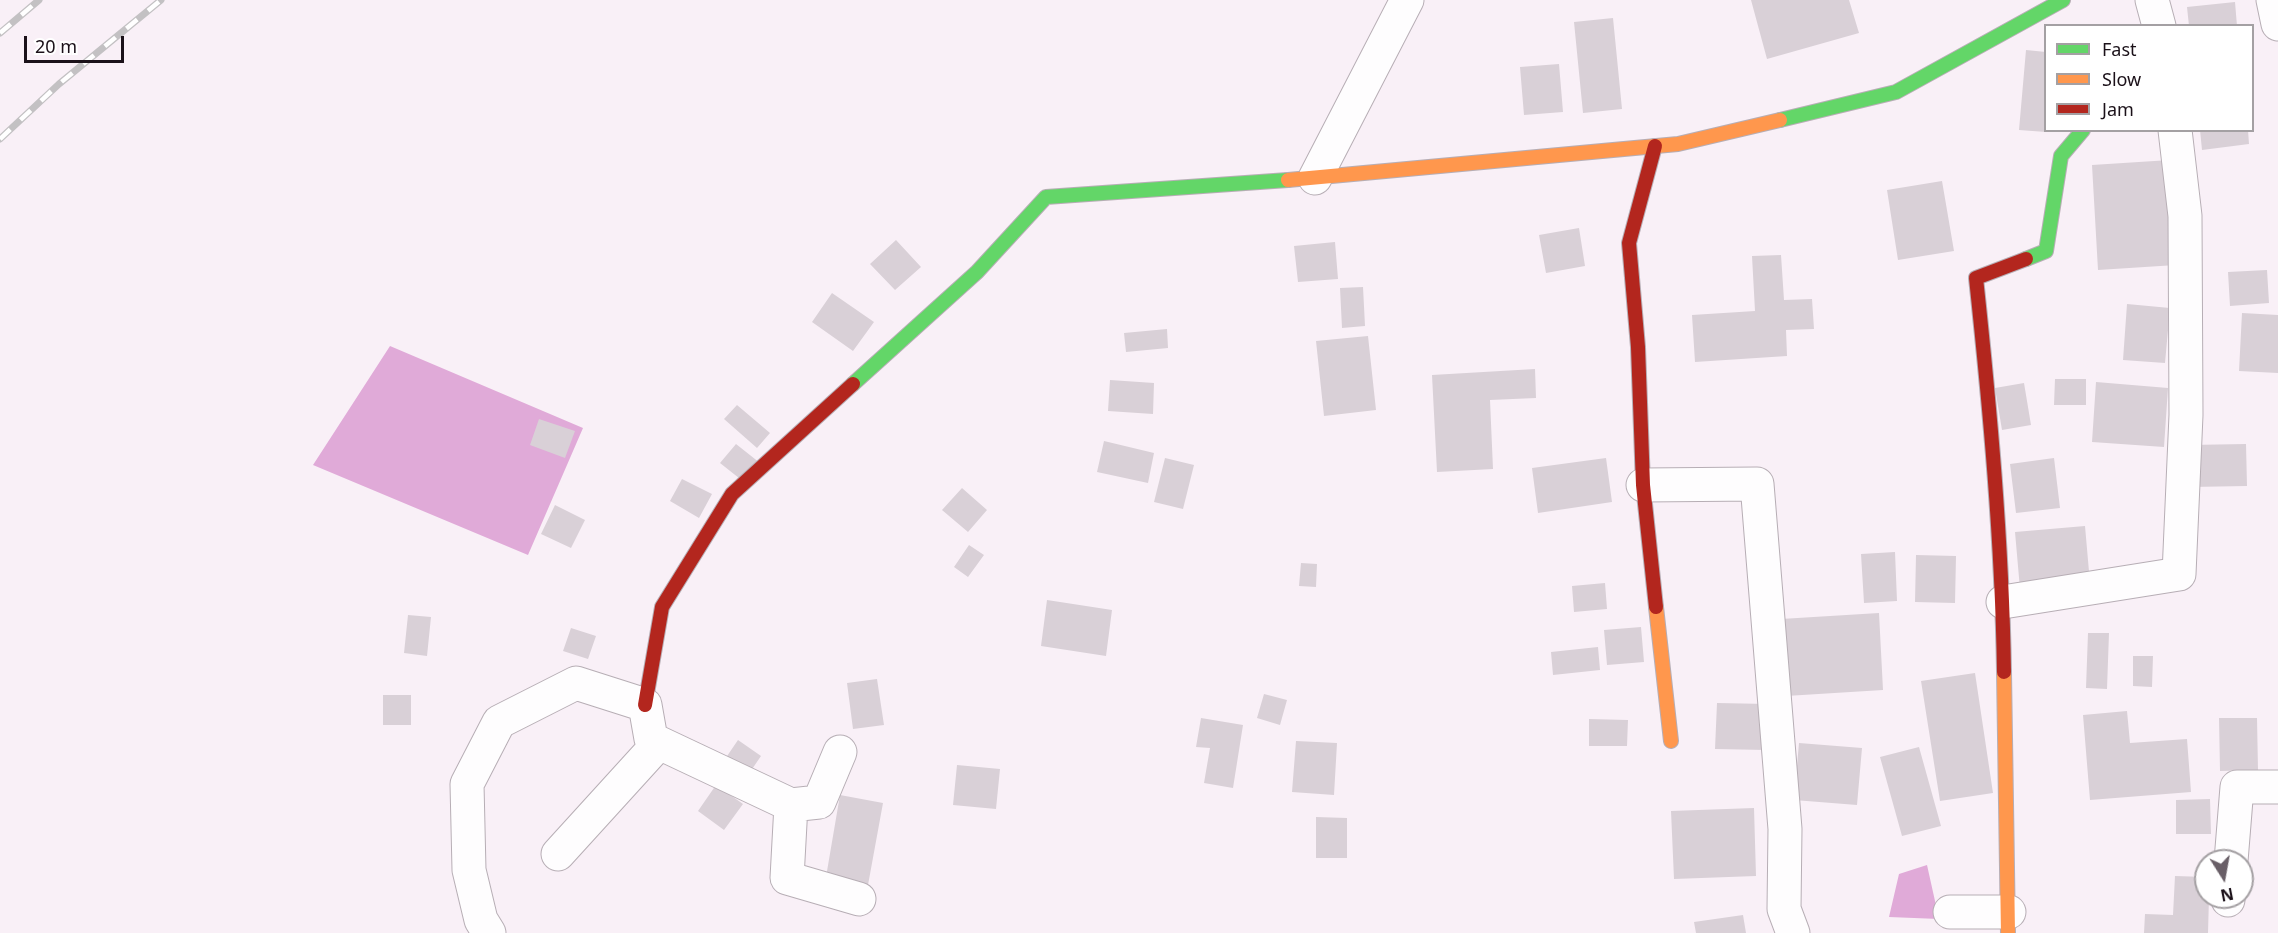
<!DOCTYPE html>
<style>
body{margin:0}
#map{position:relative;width:2278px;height:933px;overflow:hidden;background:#f9f0f7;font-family:"Noto Sans",sans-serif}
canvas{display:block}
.legend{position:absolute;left:2044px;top:24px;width:210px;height:108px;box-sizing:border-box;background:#fff;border:2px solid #a4a0a3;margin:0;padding:8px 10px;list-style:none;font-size:18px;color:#1b1119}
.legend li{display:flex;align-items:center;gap:12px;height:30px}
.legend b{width:30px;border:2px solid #a4a0a3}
.north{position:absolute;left:2194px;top:849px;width:60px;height:60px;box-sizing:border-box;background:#fff;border:2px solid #a4a0a3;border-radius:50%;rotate:169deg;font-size:16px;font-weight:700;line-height:24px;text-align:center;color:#1b1119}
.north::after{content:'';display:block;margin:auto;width:21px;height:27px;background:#695f67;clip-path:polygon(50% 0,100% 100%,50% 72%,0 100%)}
.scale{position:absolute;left:24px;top:36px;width:100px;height:27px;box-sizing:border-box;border:3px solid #1b1119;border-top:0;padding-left:8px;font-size:18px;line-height:21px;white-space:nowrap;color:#1b1119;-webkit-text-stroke:4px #fff;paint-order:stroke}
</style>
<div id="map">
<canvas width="2278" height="933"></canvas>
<ul class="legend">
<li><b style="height:8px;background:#63d668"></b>Fast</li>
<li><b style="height:8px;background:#ff974d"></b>Slow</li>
<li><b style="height:8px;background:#b3261e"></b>Jam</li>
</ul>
<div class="north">N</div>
<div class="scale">20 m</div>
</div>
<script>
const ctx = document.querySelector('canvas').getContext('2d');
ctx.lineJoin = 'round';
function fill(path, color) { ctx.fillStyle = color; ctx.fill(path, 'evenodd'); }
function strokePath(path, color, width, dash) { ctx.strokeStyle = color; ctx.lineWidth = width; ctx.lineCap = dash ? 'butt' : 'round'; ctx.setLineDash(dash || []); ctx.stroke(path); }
fill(new Path2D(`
 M390,346l193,82 -55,127 -215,-90z
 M1927,865l12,54 -50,-2 10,-43z`), '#e0aad8');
fill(new Path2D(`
 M1751,0h98l10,33 -92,26z
 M2235,2l2,24h-48l-2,-19z
 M1613,18l9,91 -39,4 -9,-91z
 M2026,50l20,2v80l-27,-2z
 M1559,64l4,48 -39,3 -4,-48z
 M2200,130h48l1,14 -47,6z
 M2170,160l6,105 -78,5 -6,-105z
 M1942,181l12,70 -56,9 -11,-70z
 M1579,228l6,38 -39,7 -7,-38z
 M896,240l25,27 -26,23 -25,-26z
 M1335,242l3,37 -40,3 -4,-36z
 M1781,255l3,45 28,-1 2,30 -28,1 1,26 -92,6 -3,-47 63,-4 -3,-55z
 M2267,270l2,33 -39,3 -2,-34z
 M1363,287l2,39 -23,2 -2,-40z
 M832,293l42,29 -21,29 -41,-29z
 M2127,304l43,4 -5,55 -42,-3z
 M2242,313l36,2v58l-39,-2z
 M1167,329l1,19 -42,4 -2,-19z
 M1368,336l8,74 -52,6 -8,-75z
 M1535,369l1,29 -46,2 3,69 -56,3 -5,-97z
 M2055,379h31v26h-32z
 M1110,380l44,3 -1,31 -45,-3z
 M2096,382l72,6 -4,59 -72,-5z
 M2024,383l7,42 -29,5 -7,-42z
 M737,405l33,28 -13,15 -33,-29z
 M539,419l36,12 -10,27 -35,-13z
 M1104,441l50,12 -6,30 -51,-11z
 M736,444l24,19 -16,19 -24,-19z
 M2246,444l1,42 -57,1 -1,-42z
 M1165,458l29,7 -11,44 -29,-7z
 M1606,458l6,44 -74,11 -6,-45z
 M2054,458l6,50 -44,5 -6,-49z
 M682,479l30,15 -13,24 -29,-17z
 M962,488l25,22 -19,22 -26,-22z
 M555,505l30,15 -14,28 -30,-14z
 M2085,526l5,57 -70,6 -5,-57z
 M969,545l15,10 -16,22 -14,-10z
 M1895,552l2,49 -33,2 -3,-49z
 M1916,555l40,1 -1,47 -40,-1z
 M1301,563l16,1 -1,23 -17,-1z
 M1605,583l2,26 -33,3 -2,-26z
 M1047,600l65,10 -6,46 -65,-10z
 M1879,613l4,77 -97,6 -5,-77z
 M408,615l23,2 -4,39 -23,-3z
 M1641,627l3,35 -37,3 -3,-35z
 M571,628l25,8 -8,23 -25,-8z
 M2088,633h21l-2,56 -21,-1z
 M1598,647l2,23 -47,5 -2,-23z
 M2133,656h20l-1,31 -19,-1z
 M1975,673l18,120 -53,8 -19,-120z
 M877,679l7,46 -31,4 -6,-46z
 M1264,694l23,6 -7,25 -23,-7z
 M383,695h28v30h-28z
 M1717,703l51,1 -2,46 -51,-1z
 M2127,711l3,32 57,-4 4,53 -101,8 -7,-85z
 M1201,718l42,7 -10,63 -29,-5 6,-35 -14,-1z
 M2219,718h38l1,52 -38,1z
 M1589,719l39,1 -1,26h-38z
 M738,740l23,16 -15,22 -23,-16z
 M1296,741l41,2 -3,52 -42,-3z
 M1799,743l63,5 -5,57 -63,-5z
 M1919,747l22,79 -39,10 -22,-79z
 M957,765l43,4 -4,40 -43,-4z
 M716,785l27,19 -19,26 -26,-19z
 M840,795l43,8 -15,82 -42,-8z
 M2210,799l1,35h-35v-34z
 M1754,808l2,68 -82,3 -3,-68z
 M1316,817l31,1v40h-31z
 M2175,876l31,1v20h3l-1,36h-64l1,-19 28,1z
 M1743,915l3,18h-50l-2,-11z`), '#d9d0d7');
const street = new Path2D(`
 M2152,0l7,26
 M2273,0l5,24
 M1315,178l92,-178
 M1643,485l114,-1 28,345 -1,80 9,24
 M2003,602l176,-28 7,-159 -1,-199 -10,-86
 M791,805l-4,73 72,21
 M558,854l101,-111
 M2231,861l6,-74h41
 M2228,900v-3
 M1950,912h59
 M489,933l-8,-13 -12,-50 -2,-86 32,-62 77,-39 69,22 6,34 140,66 28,-3 21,-50`);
const fast = new Path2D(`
 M1780,120l116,-28 167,-92
 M2026,259l20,-8 15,-95 22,-26
 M853,384l124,-112 69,-75 242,-17`);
const slow = new Path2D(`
 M1288,180l390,-36 102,-24
 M1656,607l15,134
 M2004,672l4,261`);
const jam = new Path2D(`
 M1655,146l-26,97 9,104 5,138 13,122
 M2004,672c-2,-132 -14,-263 -28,-394l50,-19
 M645,705l17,-98 70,-113 121,-110`);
strokePath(street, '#b7aeb5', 35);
strokePath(fast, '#b7aeb5', 16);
strokePath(slow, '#b7aeb5', 16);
strokePath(jam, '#b7aeb5', 16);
strokePath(street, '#fefdfe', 33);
strokePath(fast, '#63d668', 14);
strokePath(slow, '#ff974d', 14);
strokePath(jam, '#b3261e', 14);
const rail = new Path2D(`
 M0,33l39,-33
 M0,139l59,-55 102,-84`);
strokePath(rail, '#c3c1c3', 7);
strokePath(rail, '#fff', 4.5, [14]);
</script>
